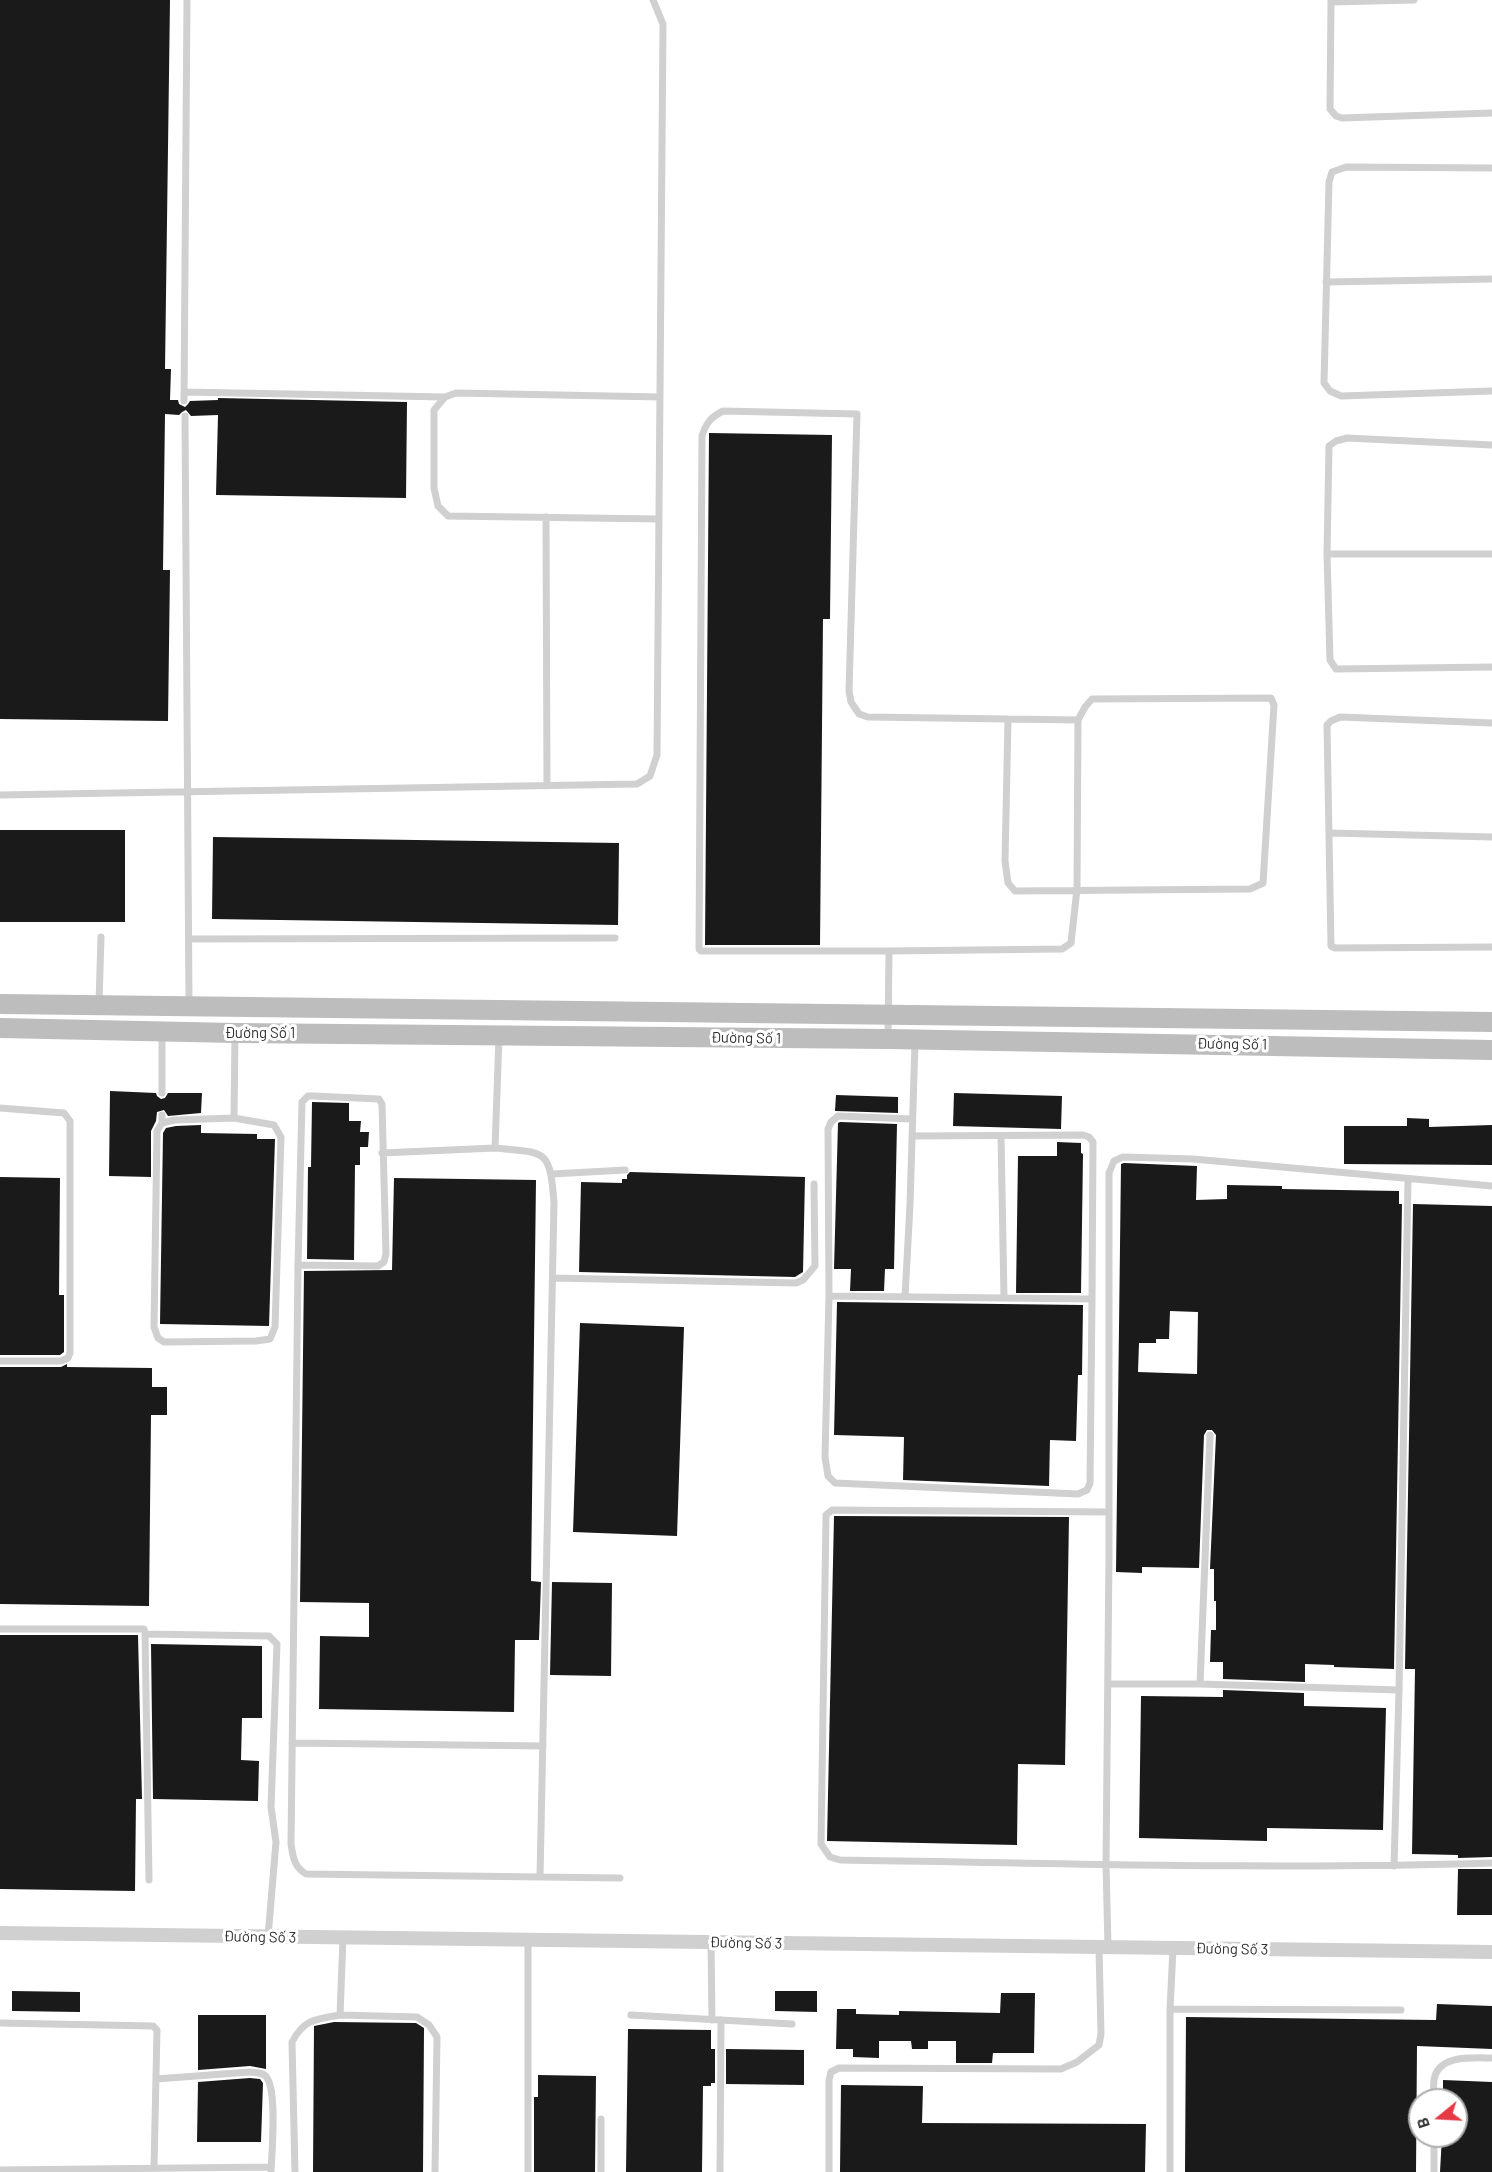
<!DOCTYPE html>
<meta charset="utf-8">
<style>
body{margin:0}
#map{position:relative;width:1492px;height:2172px;overflow:hidden;background:#fff;font-family:Barlow,sans-serif}
canvas{display:block}
.north{position:absolute;left:1408px;top:2088px;width:60px;height:60px;box-sizing:border-box;background:#fff;border:2px solid #adadad;border-radius:50%;rotate:252deg;font-size:16px;font-weight:700;line-height:24px;text-align:center;color:#333}
.north::after{content:'';display:block;margin:auto;width:21px;height:27px;background:#e63946;clip-path:polygon(50% 0,100% 100%,50% 72%,0 100%)}
</style>
<div id="map">
<canvas width="1492" height="2172"></canvas>
<div class="north">B</div>
</div>
<script>
const ctx = document.querySelector('canvas').getContext('2d');
ctx.lineJoin = 'round';
function fill(path, color) { ctx.fillStyle = color; ctx.fill(path, 'evenodd'); }
function strokePath(path, color, width, dash) { ctx.strokeStyle = color; ctx.lineWidth = width; ctx.lineCap = dash ? 'butt' : 'round'; ctx.setLineDash(dash || []); ctx.stroke(path); }
function drawText(font, color, halo, rows, align = 'center') {
  ctx.font = font + ' Barlow,sans-serif'; ctx.lineWidth = 6; ctx.setLineDash([]); ctx.textBaseline = 'middle'; ctx.strokeStyle = halo; ctx.fillStyle = color; for (const [text, x, y, turn = 0] of rows) {
    ctx.save(); ctx.translate(x, y); ctx.rotate((+turn || 0) * Math.PI / 180); ctx.textAlign = isNaN(turn) ? turn : align; if (halo) ctx.strokeText(text, 0, 0); ctx.fillText(text, 0, 0); ctx.restore();
  }
}
fill(new Path2D(`
 M0,0h170l-5,369h6l-1,31h8l1,4 6,3 3,-3 2,-3 28,-1v-2l189,4 -1,96 -190,-3 2,-80 -27,1 -5,-6 -4,2 -3,3 -14,-1 -2,156h7l-2,151 -168,-2z
 M709,433l123,2 -2,184h-7l-3,326h-115z
 M0,830h125v92h-125z
 M213,837l406,6 -1,82 -406,-6z
 M110,1091l46,2 1,3 4,3 4,-1 3,-5h34l-1,20 -33,3 -4,-6 -7,2 -1,9 -5,10v46l-42,-1z
 M954,1093l108,3 -1,33 -108,-3z
 M836,1095l62,2v16l-63,-2z
 M312,1102l37,1v18h12l-1,11h9l-1,15h-8v18h-5l-1,95 -47,-1 1,-92h3z
 M1407,1118l22,1v8l63,-2v40l-148,-1v-38h63z
 M840,1122l57,2 -3,145h-9l-1,22h-34l1,-22h-17l4,-146z
 M201,1125v8l56,1v5h18l-6,187 -109,-2 3,-191 3,-5 10,-2z
 M1057,1142l24,1v10l2,1 -2,139h-65l2,-137h39z
 M1124,1163l73,3 -1,34 31,-1v-14l55,1v3l117,2v13h3l-8,465 -60,-2v-2l-29,-1v18l-82,-3v-17h-13l1,-32h5v-29h-2v-32h-4l6,-134 -4,-5h-5l-3,5 -5,133 -57,-1v6l-26,-1 5,-408zM1170,1311l28,1 -1,62 -59,-2 1,-29h17v-4h13z
 M630,1172l175,5 -2,95 -8,5 -216,-5 2,-90 41,1v-4h5v-4z
 M0,1177l60,1 -1,117h5v57l-4,3h-60z
 M394,1178l142,2 -5,401 10,1 -2,58h-24l-1,72 -195,-3 1,-73 49,1v-34l-69,-1 4,-331 88,-1z
 M1413,1204l79,2v651l-34,1v-3l-46,-1 3,-185h-10z
 M837,1302l246,3 -1,70h-4l-2,66 -26,-1 -1,46 -146,-6 1,-43 -70,-2z
 M580,1323l104,4 -7,209 -104,-4z
 M67,1364v3l85,1v19h15v28h-16l-2,191 -149,-2v-237h61z
 M834,1516l235,1 -4,248 -47,-1 -1,81 -190,-4z
 M552,1582l60,1 -1,93 -61,-1z
 M0,1635h138l4,164h-6l-1,92 -135,-2z
 M151,1644l111,2v72h-20l-1,42 18,1 -1,40 -105,-2z
 M1223,1690l81,3v13l82,2 -3,122 -116,-2v13l-128,-3 2,-142 82,1z
 M1458,1869h34v46h-35z
 M12,1991l68,1v20l-68,-1z
 M775,1991h42v21l-42,-1z
 M1001,1993h34l-1,60h-41l-1,10h-36v-22h-28v8h-16l-1,-8h-32v17l-26,-1v-8h-17l1,-40h19v5l43,1v-4l101,2z
 M1437,2004l55,2v43l-75,-3 -1,126h-231l1,-155 250,3z
 M198,2015h68v54l-16,-3 -52,4z
 M334,2022l82,1 8,5 -1,144h-110l1,-146z
 M628,2029l83,1v19h4v34h-4v3h-8l-1,86h-76z
 M726,2049l78,1v35l-78,-1z
 M538,2075l58,1 -1,96h-61v-75h4z
 M250,2078l10,1 3,4 -2,59h-64l1,-60z
 M1443,2080l49,2v90h-52l2,-36h14v-36h-13z
 M841,2085l82,1 -1,37 224,1 -1,48h-305z`), '#1a1a1a');
strokePath(new Path2D(`
 M1331,0v2l83,-2
 M1331,2l-1,107 6,7 6,2 150,-5
 M1492,168l-146,-1 -14,5 -3,10 -5,201 6,8 11,5 151,-5
 M1326,282l166,-3
 M184,392l261,5
 M184,401l3,-401
 M185,416l4,587
 M1492,445l-145,-7 -11,3 -7,5 -2,108 3,106 6,9 156,-2
 M546,517l1,269
 M659,519l-211,-3 -10,-10 -4,-18v-78l11,-13 11,-4 204,4
 M1327,554h165
 M1492,723l-152,-6 -9,4 -4,4 4,221 4,2 157,-1
 M0,795l637,-11 13,-8 7,-21 6,-731 -10,-24
 M1329,833l163,4
 M189,939l426,-1
 M889,951h-188l-2,-2 3,-513c4,-13 9,-19 21,-25l134,3 -8,277 2,11 8,12 9,3 210,3
 M99,1003l2,-66
 M162,1032v61
 M888,1038l1,-87 173,-2 9,-6 6,-54 1,-169 7,-13 7,-8 179,-1 3,7 -11,178 -13,6 -235,2 -7,-8 -3,-22 3,-142
 M0,1108l64,5 6,8v232l-2,5 -7,3h-61
 M162,1115v8l-5,8 -3,196 4,11 6,4 92,-1 14,-2 5,-12 6,-190 -7,-12 -40,-7 -59,2 -13,3
 M234,1118l1,-84
 M912,1136l171,-1 6,2 4,5 -1,157 -263,-3 -1,-167 3,-7 7,-6 74,3
 M1001,1136l3,162
 M495,1148c51,5 55,0 59,55l-14,674
 M382,1153l113,-5 4,-112
 M552,1174l73,-4
 M298,1265l80,1 6,-4 2,-8 -4,-150 -3,-5 -66,-3h-5l-6,6 -4,163 -7,579c2,13 3,23 15,30l314,4
 M553,1278l243,5 7,-3 12,-14 -1,-82
 M829,1296l-4,161 3,19 7,7 243,11 9,-4 3,-7 2,-184
 M905,1297l5,-92 5,-163
 M1109,1512l-277,-2 -6,5 -5,329 9,13 10,3c217,3 435,10 652,3
 M0,1629h144l1,3 4,248
 M147,1634l122,2 8,8 -6,163 5,35 -8,95
 M1109,1684h91l10,-249
 M1200,1684l199,6 -5,176
 M1399,1690l9,-510
 M292,1743l251,3
 M343,1938l-3,77 77,2 12,8 8,12 -2,135
 M711,1943l1,77
 M1108,1948l-2,-84 3,-310v-381l5,-12 9,-4 70,2 299,27
 M1170,2009l231,1
 M631,2015l161,9
 M0,2023l153,3 4,4 -3,138
 M156,2079l94,-7c6,1 14,0 17,6 10,14 5,74 4,93
 M1434,2100c0,-6 -1,-13 0,-20 4,-26 39,-22 58,-22
 M601,2119v53
 M1434,2136v36
 M0,2170l271,-3
 M295,2172l-3,-130c12,-23 24,-23 48,-27
 M528,2172v-232
 M720,2172l1,-152
 M829,2172v-92l2,-8 8,-4 222,1 16,-7 22,-17 2,-11 -2,-86
 M1170,2172v-163l3,-60`), '#d0d0d0', 7);
strokePath(new Path2D(`
 M0,1933l1492,19`), '#d0d0d0', 14);
strokePath(new Path2D(`
 M0,1004l1492,18
 M0,1028l235,5 653,6 604,11`), '#bdbdbd', 20);
drawText('15px', '#333', '#fff', [
 ["Đường Số 1",260,1033],
 ["Đường Số 1",746,1038,1],
 ["Đường Số 1",1232,1044,1],
 ["Đường Số 3",260,1937,1],
 ["Đường Số 3",746,1943,1],
 ["Đường Số 3",1232,1949,1]
]);
</script>
